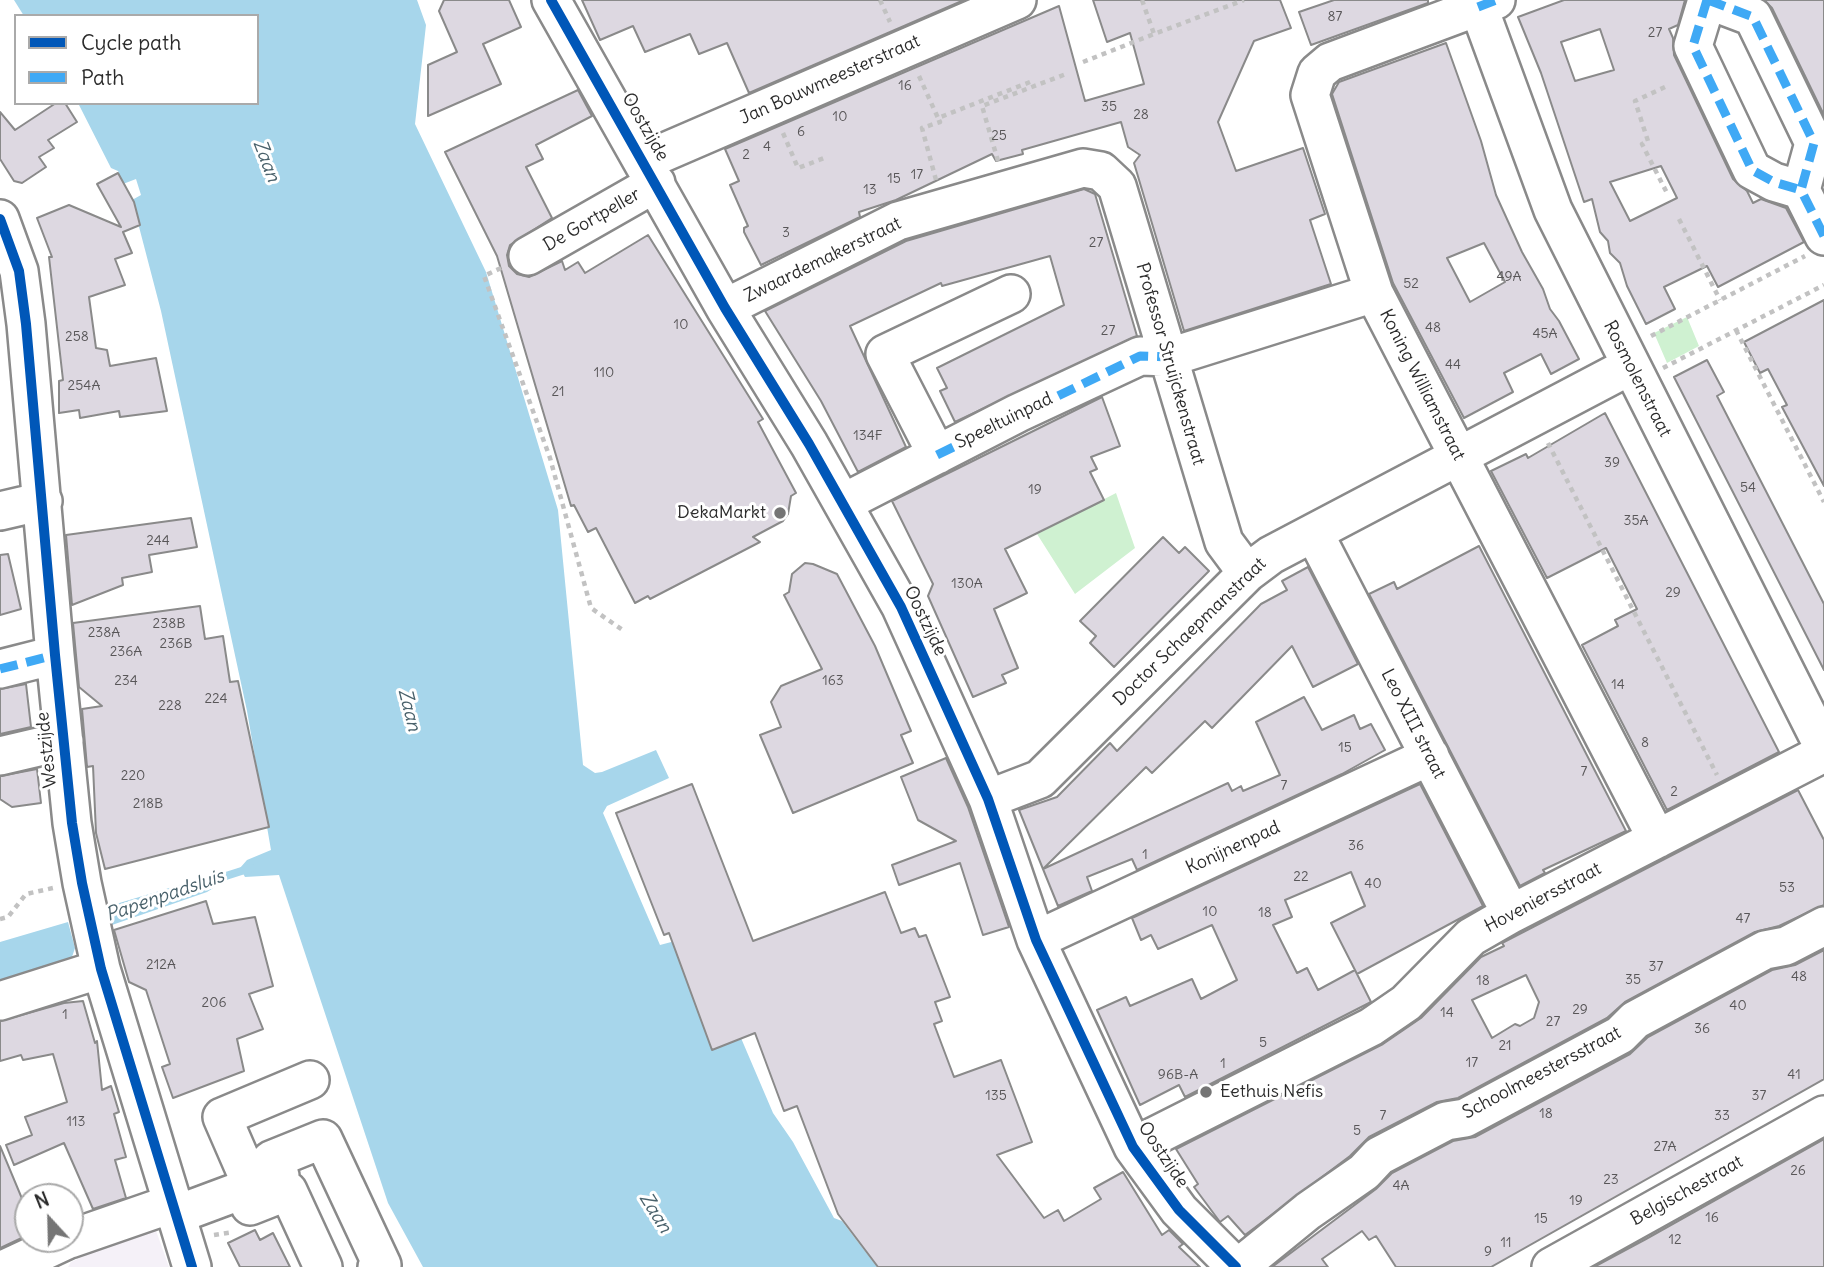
<!DOCTYPE html>
<style>
body{margin:0}
#map{position:relative;width:1824px;height:1267px;overflow:hidden;background:#fff;font-family:Delius,sans-serif}
canvas{display:block}
.legend{position:absolute;left:14px;top:14px;width:245px;height:91px;box-sizing:border-box;background:#fff;border:2px solid #aaa;margin:0;padding:9px 12px;list-style:none;font-size:21px;color:#2b2b2b}
.legend li{display:flex;align-items:center;gap:14px;height:35px}
.legend b{width:35px;border:2px solid #aaa}
.north{position:absolute;left:14px;top:1183px;width:70px;height:70px;box-sizing:border-box;background:#fff;border:2px solid #aaa;border-radius:50%;rotate:338deg;font-size:19px;font-weight:700;line-height:28px;text-align:center;color:#2b2b2b}
.north::after{content:'';display:block;margin:auto;width:24px;height:32px;background:#757575;clip-path:polygon(50% 0,100% 100%,50% 72%,0 100%)}
</style>
<div id="map">
<canvas width="1824" height="1267"></canvas>
<ul class="legend">
<li><b style="height:9px;background:#0057b8"></b>Cycle path</li>
<li><b style="height:9px;background:#3fa9f5"></b>Path</li>
</ul>
<div class="north">N</div>
</div>
<script>
const ctx = document.querySelector('canvas').getContext('2d');
ctx.lineJoin = 'round';
function fill(path, color) { ctx.fillStyle = color; ctx.fill(path, 'evenodd'); }
function strokePath(path, color, width, dash) { ctx.strokeStyle = color; ctx.lineWidth = width; ctx.lineCap = dash ? 'butt' : 'round'; ctx.setLineDash(dash || []); ctx.stroke(path); }
function drawText(font, color, halo, rows, align = 'center') {
  ctx.font = font + ' Delius,sans-serif'; ctx.lineWidth = 6; ctx.setLineDash([]); ctx.textBaseline = 'middle'; ctx.strokeStyle = halo; ctx.fillStyle = color; for (const [text, x, y, turn = 0] of rows) {
    ctx.save(); ctx.translate(x, y); ctx.rotate((+turn || 0) * Math.PI / 180); ctx.textAlign = isNaN(turn) ? turn : align; if (halo) ctx.strokeText(text, 0, 0); ctx.fillText(text, 0, 0); ctx.restore();
  }
}
fill(new Path2D(`
 M154,1225l15,42h-101l3,-5z`), '#f5f1f8');
fill(new Path2D(`
 M1687,317l12,29 -32,17 -13,-30z
 M1116,493l19,55 -60,46 -38,-60z`), '#cff1d1');
fill(new Path2D(`
 M14,0h403l9,25 -11,99 71,148 72,238 25,255 12,8 7,-1 54,-22 13,28 -62,28 -4,7 57,132 15,-4 38,109 28,-12 32,75 20,29 41,76 8,3 35,46h-454l-35,-64 -109,-328 -34,2 -5,-9 7,-8 24,-10 -24,-139 -86,-400 -29,-111 9,-5 -5,-16 -13,5 -5,-13 -7,-3 -33,-65h179v-87h-233z
 M216,874l2,11 -11,7 -95,33 -6,-18z
 M68,922l7,26 -5,15 -70,24v-45z`), '#a7d6eb');
strokePath(new Path2D(`
 M207,882l44,-14`), '#a7d6eb', 8);
const building = new Path2D(`
 M444,0h65l12,27 -38,17 18,40 -73,32v-51l29,-13 -18,-41z
 M582,0h382l-215,93 -22,-50 -28,11 -9,-20 -45,18 -12,-26 -33,14z
 M1093,0h187l11,28 -37,13 -36,81 18,49 67,-23 22,66 -15,6 21,64 -147,47 -50,-168 6,-8 -12,-8 -7,-25 -99,28 1,4 -27,7 -4,-7 -96,46 -37,12 1,5 -99,48 -17,-33v-4l4,-2 -18,-41 9,-4 -14,-32 334,-143 26,95 59,-17 -14,-51 -23,9z
 M1334,0h94v3l-117,42 -12,-33z
 M1564,0h121l-7,25 -9,4 4,9 1,17 59,124 14,12 6,12 8,-4 25,9 18,34 -86,45 -11,-21 -43,21 11,22 -29,15 -19,-38 -7,-23 -10,-10 -2,-12 -8,-9 -8,-33 -8,3 -43,-129 -23,-56zM1600,29l14,41 -39,11 -14,-39zM1661,166l16,32 -47,23 -20,-39z
 M1764,0h60v115l-52,-107z
 M1446,43l35,98 15,54 26,57 21,37 7,20 9,12 20,38 -28,15 -10,-20 -37,19 9,19 -49,26 -71,-135 -61,-189 7,-12zM1484,243l21,39 -35,20 -23,-44z
 M578,90l14,26 -56,29 7,14 -17,8 26,51 -42,27 -3,10 2,11 8,8 12,3 33,-16 3,9 13,-8 7,11 63,-38 115,184 -5,3 38,71 -5,3 -3,18 -5,7 -30,16 7,5 -110,57 -2,-3 -13,7 -39,-75 -8,4 -14,-27 -3,1 -74,-250 -52,-104z
 M56,103h9l12,19 -29,18 6,8 -15,9 7,10 -24,16 -8,-2 -14,-22v-47l15,18z
 M118,173l16,29 6,23 -17,7 9,21 -17,6 10,26 -36,12 7,51 11,2 3,16 46,-8 11,53 -47,6 -1,-6 -39,7 -1,-8 -20,3v-32l4,-1 -14,-123h3l-15,-39 32,-13 52,22 -24,-43z
 M1084,189l11,5 42,142 -182,86 -15,-31 7,-3 -10,-20 127,-63 -14,-49 -108,30 -1,-3 -91,43 56,121 -48,25 -37,-71 -56,-90 141,-70z
 M1824,300v186l-42,-79 5,-2 -19,-36 -8,4 -16,-31z
 M1707,360l17,32 -7,4 107,208v66l-150,-293z
 M1102,397l18,49 -29,11 6,12 -7,3 14,28 -99,49 22,44 -33,16 24,59 -16,7 4,8 -33,14 -45,-101 5,-12 -41,-83z
 M1605,413l174,339 -112,58 -85,-165 36,-19 -3,-6 22,-11 -31,-61 -59,30 -56,-107 35,-17 2,4z
 M191,518l6,29 -48,8 3,17 -30,6 1,7 -51,20 -6,-70z
 M1163,537l16,16 6,-6 24,24 -95,96 -24,-24 6,-7 -16,-15z
 M1479,546l147,285 -83,39 2,3 -25,13 -151,-292 25,-12 3,7z
 M8,554l13,55 -21,6v-60z
 M805,563l8,1 24,10 38,72 36,85 -10,4 12,28 -120,50 -33,-78 21,-8 -10,-25 10,-16 41,-17 -38,-74 5,-3 3,-18z
 M1308,567l50,97 -45,23 -21,-41 -80,82 -7,-7 -53,52 -6,-6 -103,102 185,-86 4,8 9,-5 2,5 37,-16 -24,-53 48,-25 18,33 32,-15 6,14 11,-5 14,26 -43,24 -205,96 -5,-11 -45,18 5,14 -34,15 -39,-96 38,-13 53,-54 7,8 144,-147 26,-14 -5,-9z
 M200,606l5,33 18,-3 7,46 8,-1 31,146 -164,42 -9,-36 -3,-67 -6,1 -5,-58 20,-3 -23,-19 -6,-64z
 M26,684l5,43 -31,7v-45z
 M946,758l22,49 41,120 -26,8 -23,-72 -61,22 -7,-20 64,-24 -38,-21 -17,-43z
 M37,769l4,34 -29,4 -12,-8v-23z
 M692,784l61,157 132,-49 16,41 14,-5 4,9 7,-2 24,62 -15,5 7,19 -8,3 20,53 47,-17 31,82 -35,13 47,63 14,-8 6,11 37,-22 -7,-11 29,-16 39,63 7,-5 14,14 -4,3 21,20h-322l-40,-53 -41,-108 -13,5 -29,-78 -43,17 -43,-117 -5,2 -48,-122z
 M1420,784l63,122 -126,68 -26,-51 34,-17 -14,-34 -66,28 7,17 -19,8 24,48 10,-5 11,22 37,-20 16,32 -186,95 -6,-12 -39,20 -43,-95 29,-13 4,9 62,-27 9,20 36,-19 -25,-55 -54,24 -7,-14 -10,5 -9,-22z
 M1798,790l26,50v65l-45,21 -24,6 -130,70 -18,16 -149,80 -21,4 -68,35 -19,19 -105,79 -17,-19 -8,6 -26,-35 4,-3 -22,-35 207,-105 38,-26 60,-61 23,-11 -2,-3zM1526,975l13,27 -5,16 -14,8 -5,-2 -23,14 -20,-38z
 M206,901l7,23 42,-7 18,69 -24,8 14,35 -26,10 7,32 -71,27 -11,-31 8,-3 -24,-74 -17,-8 -15,-52z
 M1824,950v129l-333,188h-95l-20,-31 -7,4 -7,-9 -40,28 6,8h-56l104,-78 16,-16 61,-32 22,-4 155,-83 18,-17 124,-67 23,-5z
 M83,1001l12,42 2,-2 5,49 9,-4 8,26 -5,2 12,43 -11,3 11,38 -33,11 -29,-66 -50,22 -8,-20 26,-10 -7,-18 42,-15 -14,-48 -30,6 -2,-5 -21,6v-40l64,-18z
 M1824,1139v128h-230l52,-28z
 M0,1146l28,67v22l-28,13z
 M255,1230l5,10 13,-7 17,34h-50l-12,-24z`);
fill(building, '#ddd8e1');
strokePath(building, '#8a8a8a', 2);
const minor = new Path2D(`
 M551,0l174,308 84,136 92,163 87,192 48,141 97,207 46,63 57,57
 M1476,0l77,210 271,538
 M1496,0l-166,62 -13,11 -7,22 64,198 283,546
 M1707,0l-14,46 59,124 22,12 27,8
 M1708,0l45,17 61,126 -13,47 23,46
 M644,161l373,-161
 M0,219l19,52 7,53 29,331 17,168 10,60 19,86 91,298
 M528,256l128,-73
 M725,308l173,-87 185,-53 18,3 16,15 107,356 23,31
 M937,455l-52,-101 126,-60
 M843,503l175,-90 122,-57 30,1 204,-64
 M0,511l43,-10
 M1315,535l196,379
 M0,669l55,-14
 M0,756l64,-15
 M988,799l52,-20 207,-206 24,-18 359,-189
 M1036,940l394,-184
 M0,1001l101,-32
 M1133,1147l238,-120 35,-24 65,-66 40,-23 313,-161
 M252,1186l-30,-69 88,-37
 M250,1206l38,-15 35,76
 M178,1214l102,-38 -9,-16 52,-21 59,126 -5,2
 M70,1239l104,-36
 M9,1267l60,-28
 M1239,1267l69,-56 56,-39 15,-16 67,-35 19,-3 155,-83 15,-15 130,-70 21,-4 38,-20
 M1551,1267l273,-152`);
strokePath(minor, '#8a8a8a', 42);
strokePath(new Path2D(`
 M880,0l10,22
 M1142,0l12,34 90,-34
 M1083,62l71,-28
 M919,76l19,42 92,-36
 M1665,87l-30,14 13,40 -6,3 26,51
 M783,133l15,35 29,-11
 M998,161l-16,-55 84,-32
 M936,180l-14,-52 18,-6 -2,-4
 M1679,219l41,81
 M501,268l-17,8 66,182 41,150 33,23
 M1736,330l88,172
 M1651,336l154,-80
 M1663,368l161,-83
 M1548,443l169,332
 M0,919l8,-2 18,-23 27,-6
 M214,1235l19,-3`), '#c2c2c2', 4.5, [5, 5]);
strokePath(minor, '#fff', 37);
strokePath(new Path2D(`
 M1707,0l-14,46 59,124 22,12 27,8
 M1708,0l45,17 61,126 -13,47 23,46
 M1478,7l18,-7
 M937,455l203,-99 30,1
 M0,669l55,-14`), '#3fa9f5', 9, [18, 9]);
strokePath(new Path2D(`
 M551,0l174,308 84,136 92,163 87,192 48,141 97,207 46,63 57,57
 M0,219l19,52 7,53 29,331 17,168 10,60 19,86 91,298`), '#0057b8', 10);
for (const [x, y, r, color] of [
 [780,513,7,"#757575"],
 [1206,1092,7,"#757575"]
]) { const dot = new Path2D(); dot.arc(x, y, r, 0, 2 * Math.PI); ctx.fillStyle = color; ctx.fill(dot); strokePath(dot, '#fff', 2.5); }
drawText('14px', '#585658', null, [
 ["87",1335,17],
 ["27",1655,33],
 ["16",905,86],
 ["35",1109,107],
 ["28",1141,115],
 ["10",840,117],
 ["6",801,132],
 ["25",999,136],
 ["4",767,147],
 ["2",746,155],
 ["17",917,175],
 ["15",894,179],
 ["13",870,190],
 ["3",786,233],
 ["27",1096,243],
 ["49A",1509,277],
 ["52",1411,284],
 ["10",681,325],
 ["48",1433,328],
 ["27",1108,331],
 ["45A",1545,334],
 ["258",77,337],
 ["44",1453,365],
 ["110",604,373],
 ["254A",84,386],
 ["21",558,392],
 ["134F",868,436],
 ["39",1612,463],
 ["54",1748,488],
 ["19",1035,490],
 ["35A",1636,521],
 ["244",158,541],
 ["130A",967,584],
 ["29",1673,593],
 ["238B",169,624],
 ["238A",104,633],
 ["236B",176,644],
 ["236A",126,652],
 ["234",126,681],
 ["163",833,681],
 ["14",1618,685],
 ["224",216,699],
 ["228",170,706],
 ["8",1645,743],
 ["15",1345,748],
 ["7",1584,772],
 ["220",133,776],
 ["7",1284,786],
 ["2",1674,792],
 ["218B",148,804],
 ["36",1356,846],
 ["1",1145,855],
 ["22",1301,877],
 ["40",1373,884],
 ["53",1787,888],
 ["10",1210,912],
 ["18",1265,913],
 ["47",1743,919],
 ["212A",161,965],
 ["37",1656,967],
 ["48",1799,977],
 ["35",1633,980],
 ["18",1483,981],
 ["206",214,1003],
 ["40",1738,1006],
 ["29",1580,1010],
 ["14",1447,1013],
 ["1",65,1015],
 ["27",1553,1022],
 ["36",1702,1029],
 ["5",1263,1043],
 ["21",1505,1046],
 ["17",1472,1063],
 ["1",1223,1064],
 ["96B-A",1178,1075],
 ["41",1794,1075],
 ["135",996,1096],
 ["37",1759,1096],
 ["18",1546,1114],
 ["7",1383,1116],
 ["33",1722,1116],
 ["113",76,1122],
 ["5",1357,1131],
 ["27A",1665,1147],
 ["26",1798,1171],
 ["23",1611,1180],
 ["4A",1401,1186],
 ["19",1576,1201],
 ["16",1712,1218],
 ["15",1541,1219],
 ["12",1675,1240],
 ["11",1506,1243],
 ["9",1488,1252]
]);
drawText('18px', '#2b2b2b', '#fff', [
 ["Jan Bouwmeesterstraat",830,80,-24],
 ["Oostzijde",645,127,60],
 ["De Gortpeller",592,220,-30],
 ["Zwaardemakerstraat",823,260,-26],
 ["Professor Struijckenstraat",1170,364,74],
 ["Rosmolenstraat",1637,379,63],
 ["Koning Williamstraat",1422,385,63],
 ["Speeltuinpad",1004,421,-26],
 ["Oostzijde",925,621,64],
 ["Doctor Schaepmanstraat",1190,632,-44],
 ["Leo XIII straat",1413,724,63],
 ["Westzijde",47,750,-96],
 ["Konijnenpad",1233,848,-25],
 ["Hoveniersstraat",1543,898,-28],
 ["Schoolmeestersstraat",1542,1073,-28],
 ["Oostzijde",1163,1155,56],
 ["Belgischestraat",1687,1191,-29]
]);
drawText('18px', '#2b2b2b', '#fff', [
 ["DekaMarkt",766,513],
 ["Eethuis Nefis",1220,1092,"left"]
], 'right');
drawText('italic 19px', '#49616b', '#fff', [
 ["Zaan",266,161,69],
 ["Zaan",409,710,76],
 ["Papenpadsluis",165,896,-19],
 ["Zaan",655,1213,58]
]);
</script>
